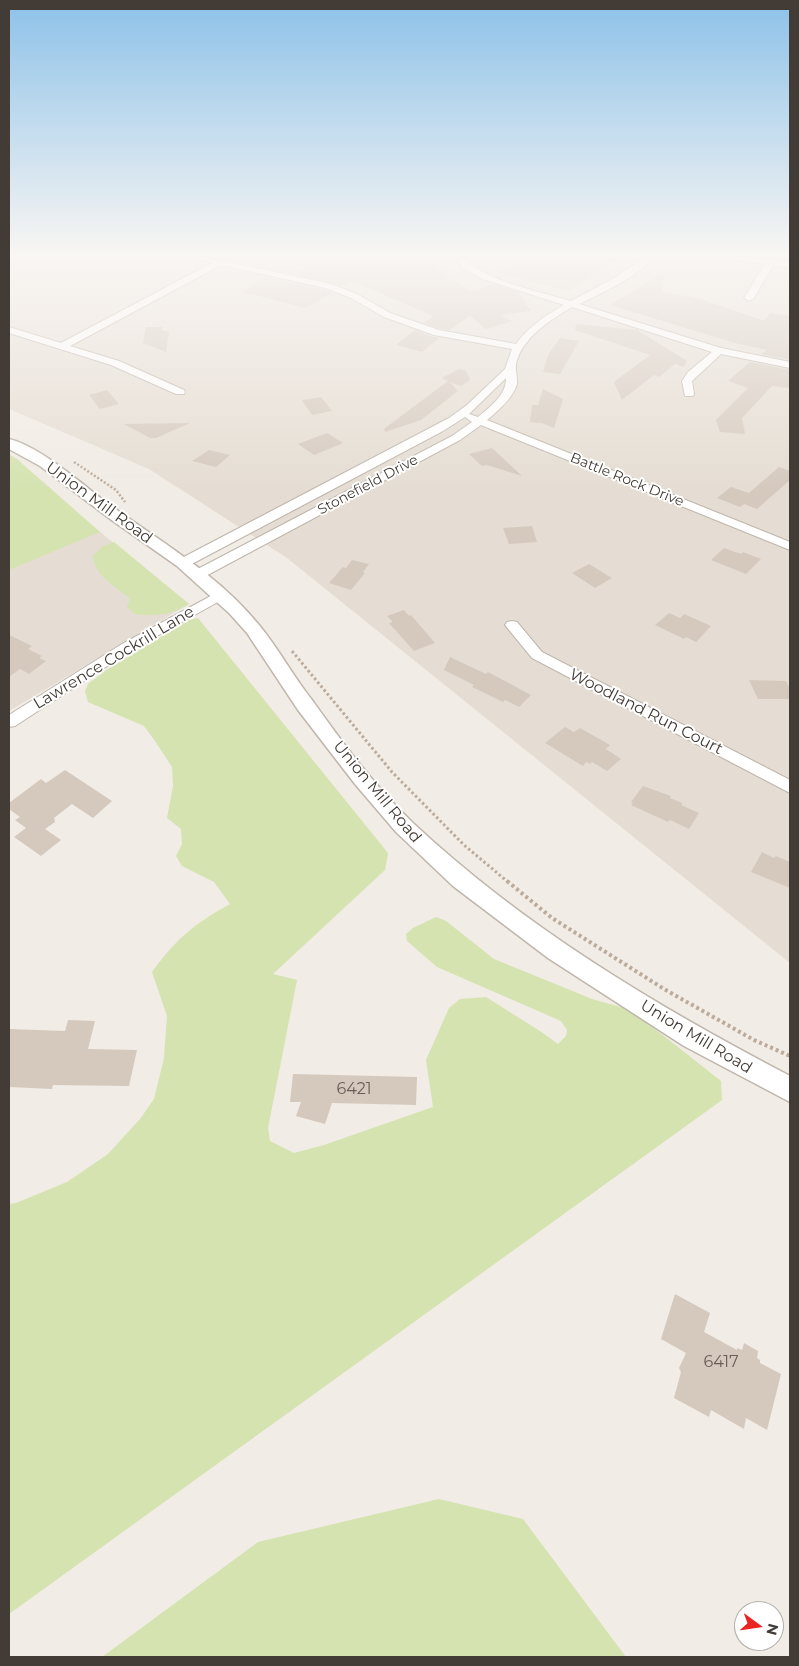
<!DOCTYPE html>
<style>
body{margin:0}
#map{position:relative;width:799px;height:1666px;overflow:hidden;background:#f1ece5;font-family:Montserrat,sans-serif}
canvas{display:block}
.frame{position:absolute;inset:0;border:10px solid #433b35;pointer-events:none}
.north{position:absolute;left:734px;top:1601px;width:50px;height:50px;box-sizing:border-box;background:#fff;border:1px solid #b4b1ae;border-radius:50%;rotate:104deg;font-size:14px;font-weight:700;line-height:20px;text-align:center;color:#433b35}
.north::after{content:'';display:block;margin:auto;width:18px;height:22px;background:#ea2323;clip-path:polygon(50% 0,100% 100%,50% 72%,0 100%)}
</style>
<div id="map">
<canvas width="799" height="1666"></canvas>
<div class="frame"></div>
<div class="north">N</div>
</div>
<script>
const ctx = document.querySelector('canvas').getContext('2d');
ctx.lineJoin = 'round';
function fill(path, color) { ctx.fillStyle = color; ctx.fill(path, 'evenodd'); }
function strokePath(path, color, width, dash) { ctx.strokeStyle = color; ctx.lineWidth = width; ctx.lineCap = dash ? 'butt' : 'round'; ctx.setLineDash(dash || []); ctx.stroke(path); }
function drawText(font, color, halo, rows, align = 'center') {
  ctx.font = font + ' Montserrat,sans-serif'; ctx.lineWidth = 4; ctx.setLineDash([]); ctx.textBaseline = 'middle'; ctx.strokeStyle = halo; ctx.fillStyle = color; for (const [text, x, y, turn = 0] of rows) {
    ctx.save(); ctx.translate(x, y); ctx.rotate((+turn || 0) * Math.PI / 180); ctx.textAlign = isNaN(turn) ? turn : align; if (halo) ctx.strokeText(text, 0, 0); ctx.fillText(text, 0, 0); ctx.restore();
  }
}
fill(new Path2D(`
 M9,257h781v706l-503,-405 -138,-89 -140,-60z
 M9,458l180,146 -180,107z`), '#e5ddd3');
fill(new Path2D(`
 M9,454l8,5 83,73 -91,38z
 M114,542l75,62c-17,11 -35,13 -54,10l-8,-7 3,-9c-15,-11 -35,-22 -37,-42l10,-10z
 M198,618l190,235 -3,17 -112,104 24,6 -29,148 2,13 24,12 30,-8 109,-38 -7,-47 23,-52 11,-9 26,-2 57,36 15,11 8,-8 1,-6 -6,-9 -124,-54 -30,-26 -1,-7 7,-6 23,-11 10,4 48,38 98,40 39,11 90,71 1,19 -713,514v-410l7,-1 51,-21 41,-28 32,-35 14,-20 10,-41 3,-42 -15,-44c24,-33 42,-48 78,-68l-16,-22 -32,-16 -6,-10 6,-12 -1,-15 -14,-11 6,-32 -1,-19 -17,-26 -11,-15 -56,-24 -3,-11 3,-7 17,-13 84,-51z
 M439,1499l84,20 103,138h-524l156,-115z`), '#d4e3b0');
fill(new Path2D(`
 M294,257h139l1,9 14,12 25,14 19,-8 26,8 13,19 -31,4 12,6 -26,8 -16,-13 -21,14 -10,-2 -15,-5 9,-7 -81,-35 -10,5 -56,-14 25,-4 -18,-4z
 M544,257h74l-50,34 -71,-19z
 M665,272l-3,20 39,7 63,22 6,-8 20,3v44l-29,-6 6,-4 -32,-7 -125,-38z
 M265,277l59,13 8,3 -27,15 -62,-16z
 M576,324l61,6 50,31 -3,6 -9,-3 -16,13 -5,-2 -32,25 -8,-18 36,-27 -75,-25z
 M146,327h16l-1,3 8,2 -3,20 -23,-9z
 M415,330l18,7 6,1 -17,14 -26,-7z
 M560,338l19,3 -19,33 -17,-2 5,-17z
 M750,362l40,8v18l-18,-2 -30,32 3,16 -25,-2 -4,-12 32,-32 -20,-7z
 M459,369l7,2 4,9 -9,6 -11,-4 8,9 -37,29 -36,12 -1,-3 64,-48 -6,-3z
 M543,389l20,10 -9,29 -12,-5 -12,-1 2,-17h6z
 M107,390l12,14 -19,5 -11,-14z
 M321,397l11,14 -20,4 -10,-15z
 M190,423l-34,15h-6l-26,-14z
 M327,433l16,10 -29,12 -16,-11z
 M492,448l30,28 -35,-11 -5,1 -13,-12z
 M209,450l21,5 -14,12 -24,-6z
 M779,467l11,4v9l-33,29 -13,-5 -4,3 -23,-9 14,-11 18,6z
 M532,526l5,16 -28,2 -6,-16z
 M724,548l17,6 2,-2 18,7 -15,15 -35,-14z
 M352,560l17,4 -6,8 2,1 -14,17 -22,-7 14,-16 3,1z
 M589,564l23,14 -17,10 -23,-15z
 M404,610l5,6 2,-1 24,28 -21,8 -25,-28 4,-1 -6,-6z
 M669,613l11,5 4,-4 27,12 -15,16 -10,-5 -2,2 -29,-14z
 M9,635l23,11 -4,3 14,7 -3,2 7,3 -17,13 -9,-5 -11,8z
 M450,657l36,17 2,-2 43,23 -12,12 -14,-7 -2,2 -31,-15 2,-2 -30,-15z
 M749,680l37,1 4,8v10h-32z
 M565,727l9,5 6,-4 30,17 -4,4 15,10 -14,12 -15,-9 -2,2 -4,-2 -3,4 -38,-23z
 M65,770l47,31 -19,17 -21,-14 -18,14 1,4 -10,7 16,11 -20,16 -27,-19 12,-9 -11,-8 5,-3 -11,-8v-6l32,-24 5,4z
 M643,786l28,10 -1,2 12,5 -1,2 18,8 -10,16 -19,-9 -2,2 -37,-17 2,-2 -2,-1z
 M762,852l12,6 2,-2 14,6v26l-39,-16z
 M68,1020l27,1 -7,28 49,1 -8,36 -76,-1 -1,4 -43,-2v-58l56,2z
 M293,1074l124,3 -1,28 -84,-2 -7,21 -29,-8 5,-14h-11z
 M675,1294l35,19 -6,19 33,18v-2l5,2 2,-7 14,8 -1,7 3,2v3l21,11 -14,56 -21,-12 -2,11 -33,-19 -2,7 -35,-19 7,-26 -2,-4 7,-15 -25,-14z`), '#d5c9be');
const minor = new Path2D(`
 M193,257h13l125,27 26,10 33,19 49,17 77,14c12,-17 30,-29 48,-39l-81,-26 -19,-10 -9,-12h8c19,23 78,35 108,44l47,-25 26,-19h8c-13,20 -51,36 -73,47l142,44 69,14v6l-69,-14 -29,27 2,13 -1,2h-8l-3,-15 6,-9 24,-20 -140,-45c-22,13 -47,29 -55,53 -3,9 1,16 0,24 -4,14 -19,27 -30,36l303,122v8l-309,-125 -21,15 -258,138h-10l-2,-3 2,-3 260,-136 20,-14 -7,-5 -22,14 -255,135h-10l-2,-3 2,-3 271,-142 18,-13 38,-36 7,-20 -78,-14 -50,-18 -33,-19 -26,-10 -104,-23 -151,81 49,15 65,29 1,2 -1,2h-8l-65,-29 -102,-32v-6l52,16 151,-80zM506,378c1,16 -16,29 -28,39l-9,-3z
 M732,257h18l40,5v5l-17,-2 -19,33 -5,3 -5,-3 21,-34 -29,-4z
 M220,591l5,1 2,3 -2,3 -93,52 -117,76 -6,1v-12l113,-71z
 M512,621l5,1 25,30 248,128v13l-258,-135 -27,-33 2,-3z`);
const tertiary = new Path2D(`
 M9,439c30,7 73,45 98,64 52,38 111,71 152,122 19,23 34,51 53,75 30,42 63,87 101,123 111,104 243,183 377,253v26l-106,-56 -136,-88 -95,-72 -57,-54 -41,-48 -57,-74 -51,-77 -17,-19 -53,-48 -64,-45 -73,-55 -31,-17z`);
strokePath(minor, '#bfb5ab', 2);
strokePath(tertiary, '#bfb5ab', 3);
strokePath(new Path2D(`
 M74,462l42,28 9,12`), '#bcab9b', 2.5, [2, 2]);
strokePath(new Path2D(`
 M292,651l100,121 72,73 44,37`), '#bcab9b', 3, [2.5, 2.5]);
strokePath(new Path2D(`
 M507,881l45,37 112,71 90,51 36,16`), '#bcab9b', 4, [3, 3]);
fill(minor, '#fff');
fill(tertiary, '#fff');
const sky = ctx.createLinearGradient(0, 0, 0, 490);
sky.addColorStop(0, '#8dc2e9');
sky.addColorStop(0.52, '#f9f6f3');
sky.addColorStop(1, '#f9f6f300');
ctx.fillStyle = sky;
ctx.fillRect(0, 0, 799, 490);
drawText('14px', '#433b35', '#fff', [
 ["Battle Rock Drive",627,480,22],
 ["Stonefield Drive",368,485,-28]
]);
drawText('16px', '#433b35', '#fff', [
 ["Union Mill Road",99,503,36],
 ["Lawrence Cockrill Lane",114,658,-31],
 ["Woodland Run Court",646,712,27],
 ["Union Mill Road",377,792,50],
 ["Union Mill Road",696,1037,31]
]);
drawText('16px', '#685e57', null, [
 ["6421",354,1089],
 ["6417",721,1362]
]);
</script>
